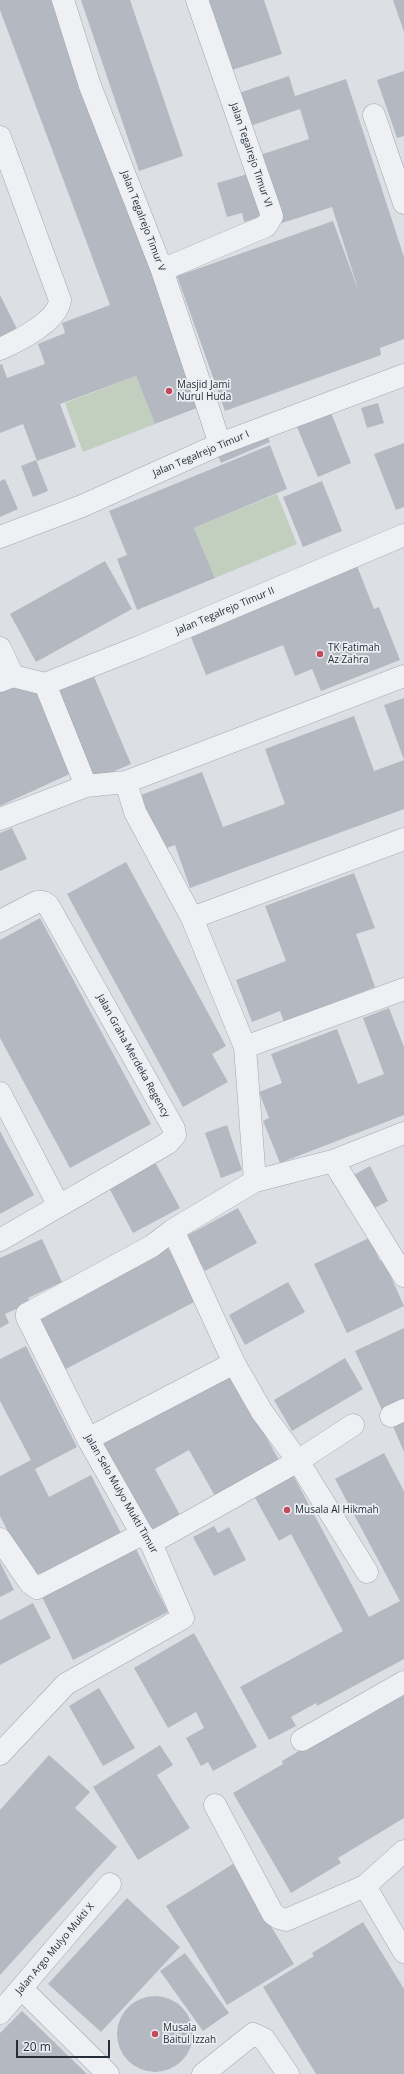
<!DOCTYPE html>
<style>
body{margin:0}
#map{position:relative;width:404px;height:2074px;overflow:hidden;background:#dce0e5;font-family:"Open Sans",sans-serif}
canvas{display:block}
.scale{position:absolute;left:16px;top:2040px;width:94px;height:18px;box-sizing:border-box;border:2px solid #272e3a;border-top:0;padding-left:5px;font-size:12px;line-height:14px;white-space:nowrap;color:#272e3a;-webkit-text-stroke:3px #ebeff3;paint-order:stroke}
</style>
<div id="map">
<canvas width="404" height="2074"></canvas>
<div class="scale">20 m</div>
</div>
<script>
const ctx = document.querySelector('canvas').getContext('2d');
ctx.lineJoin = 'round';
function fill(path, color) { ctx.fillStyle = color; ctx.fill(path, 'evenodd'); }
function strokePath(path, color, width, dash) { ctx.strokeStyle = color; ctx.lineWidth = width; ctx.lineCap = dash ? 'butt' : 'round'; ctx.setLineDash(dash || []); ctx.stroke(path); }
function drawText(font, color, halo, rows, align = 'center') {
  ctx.font = font + ' "Open Sans",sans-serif'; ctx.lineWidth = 3.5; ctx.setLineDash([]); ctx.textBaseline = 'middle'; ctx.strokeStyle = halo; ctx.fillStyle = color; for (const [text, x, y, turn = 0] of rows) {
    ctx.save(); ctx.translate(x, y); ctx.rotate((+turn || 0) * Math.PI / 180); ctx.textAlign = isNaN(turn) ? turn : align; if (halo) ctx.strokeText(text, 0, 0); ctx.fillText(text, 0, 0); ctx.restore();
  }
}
fill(new Path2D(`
 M136,376l19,48 -72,28 -18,-49z
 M277,494l20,50 -82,34 -21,-50z`), '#c2cebe');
fill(new Path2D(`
 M0,0h51l151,406 -47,18 -19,-48 -76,28 16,43 -39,14 -14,-37 -23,9v-68l2,-1 5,14 38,-14 -7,-20 27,-11 -3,-10 48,-18 -110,-295z
 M81,0h49l53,156 -44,15z
 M209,0h55l18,54 -50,16z
 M393,0h11v32z
 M404,71v65l-7,2 -20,-58z
 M289,76l6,20 51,-17 58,178v82l-24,9 1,7 -156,56 -48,-135 156,-55 26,71 -27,-85 -50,16 -22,-68 49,-16 -9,-30 -50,17 -11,-33z
 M248,174l13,43 -17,5 -2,-9 -15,4 -10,-34z
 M0,295l18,36 -18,9z
 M378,403l6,20 -17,5 -6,-20z
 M328,405l23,58 -33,14 -24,-57z
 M265,429l5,13 -49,21 -6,-14z
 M404,443v64l-8,3 -22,-56z
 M270,445l17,44 -93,39 21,50 -78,32 -20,-51 10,-4 -18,-44z
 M36,460l12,31 -15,6 -12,-31z
 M5,479l13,30 -18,8v-36z
 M322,481l20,50 -39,16 -20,-50z
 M105,561l27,48 -96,53 -26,-48z
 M357,566l17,43 5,-2 21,53 -79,31 -9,-22 -17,7 -12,-31 -77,30 -17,-43z
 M92,672l39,92 -37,16 -39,-93z
 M12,682l24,6 38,84 -74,34v-118z
 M404,698v111l-214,79 -15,-43 -14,5 -20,-55 61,-23 21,55 62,-23 -20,-55 59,-22 30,-11 20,55 30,-11 -20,-55z
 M12,828l15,31 -27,12v-38z
 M126,862l100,184 -14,8 16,28 -45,25 -116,-213z
 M354,873l21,55 -19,6 19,53 -91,35 -4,-11 -28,11 -16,-42 50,-19 -21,-55z
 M40,918l111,206 -81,44 -70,-130v-98z
 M389,1008l15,39v68l-124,48 -17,-42 6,-3 -10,-26 23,-9 -11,-29 66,-25 21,55 26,-10 -21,-56z
 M227,1125l15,45 -21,8 -16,-45z
 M0,1131l34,64 -34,19z
 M155,1162l25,46 -47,25 -25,-47z
 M370,1166l18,35 -19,10 -19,-34z
 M238,1208l19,35 -52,28 -19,-35z
 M369,1238l11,23 3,-2 21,47 -57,27 -33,-69z
 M42,1239l20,43 -34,16 2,5 -25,11 4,9 -9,5v-70z
 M167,1246l29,55 -132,69 -28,-55z
 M288,1282l17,30 -60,33 -16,-30z
 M404,1328v71l-22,11 -27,-59z
 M26,1346l51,101 -42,22 14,28 42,-22 32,62 -80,42 -3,-6 -9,4 -31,-61v-40l31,-16 -31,-59v-42z
 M345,1358l18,31 -71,42 -18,-31z
 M229,1371l50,89 -64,36 -26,-46 -34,19 25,46 -30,16 -49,-88z
 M404,1419v33l-12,-28z
 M384,1453l20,38v168l-87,47 -1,-3 -25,14 5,9 -27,14 -29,-53 103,-56 -52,-97 -12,7 -25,-45 39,-21 76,142 31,-16 -65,-122z
 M214,1526l4,7 11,-6 17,33 -32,16 -21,-39z
 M136,1549l32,63 -95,48 -31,-63z
 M0,1562l14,28 -14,7z
 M33,1603l18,35 -51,27v-45z
 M194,1633l63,114 -44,24 -5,-9 -7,4 -15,-28 18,-10 -8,-16 -28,16 -34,-60z
 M99,1688l36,60 -32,18 -34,-60z
 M404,1689v129l-66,40 3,5 -50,30 -58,-100 50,-29 -1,-3z
 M160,1745l13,20 -16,10 33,53 -52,32 -45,-73z
 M49,1755l41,37 -15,16 42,39 -117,128v-165z
 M233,1864l61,100 -67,41 -61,-99z
 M127,1898l53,49 -79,85 -53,-48z
 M363,1922l41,67v85h-88l-53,-87 51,-31 -2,-3z
 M185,1953l44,60 -26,18 -43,-60z
 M117 2034a38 38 0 1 1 76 0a38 38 0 1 1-76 0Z
 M22,2011l29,28 36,35h-87v-41z`), '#b4b9c1');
const minor = new Path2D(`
 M63,0l27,86 72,184 58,174
 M374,115l30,88
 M0,137l60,163c-2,21 -42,41 -60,49
 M162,270l104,-44 6,-10 -75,-216
 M0,537l82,-31 138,-62 184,-69
 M0,648l13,28
 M0,681l13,-5 32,8
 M45,684l94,-37 265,-112
 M126,782l9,30 57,106 53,129 10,134 78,-20 71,-28
 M86,786l40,-4 278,-106
 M0,819l86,-33 -41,-102
 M192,918l212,-79
 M0,921l37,-19h6l5,3 126,224 1,6 -7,8 -168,97
 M245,1047l159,-58
 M0,1093l59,113
 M333,1161l71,115
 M173,1230l61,133 28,49 36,49 69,111
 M391,1416l13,-6
 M88,1439l146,-76
 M0,1539l30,44 7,5 105,-54
 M151,1543l147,-82 55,-36
 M302,1740l102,-58
 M0,1754l66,-70 117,-66 -32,-75 -9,-9 -54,-95 -61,-122v-3l125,-68 21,-16 82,-49
 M215,1805l58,109 6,4 7,2 79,-34
 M404,1851l-39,35 39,66
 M22,1989l86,85
 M0,2013l110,-129
 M203,2074l50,-40 11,5 24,35`);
strokePath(minor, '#a2a7ae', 23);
strokePath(minor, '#eef0f4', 22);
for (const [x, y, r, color] of [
 [169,391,4,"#c3495b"],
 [320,654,4,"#c3495b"],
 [287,1510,4,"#c3495b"],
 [155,2034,4,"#c3495b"]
]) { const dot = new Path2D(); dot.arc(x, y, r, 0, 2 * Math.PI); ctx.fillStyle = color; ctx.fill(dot); strokePath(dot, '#ebeff3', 1.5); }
drawText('10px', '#272e3a', '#ebeff3', [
 ["Jalan Tegalrejo Timur VI",251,155,71],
 ["Jalan Tegalrejo Timur V",143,221,69],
 ["Jalan Tegalrejo Timur I",201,454,-23],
 ["Jalan Tegalrejo Timur II",225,611,-23],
 ["Jalan Graha Merdeka Regency",133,1056,61],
 ["Jalan Selo Mulyo Mukti Timur",121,1494,60],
 ["Jalan Argo Mulyo Mukti X",55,1949,-50]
]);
drawText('10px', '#272e3a', '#ebeff3', [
 ["Masjid Jami",177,385],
 ["Nurul Huda",177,397],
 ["TK Fatimah",328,648],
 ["Az Zahra",328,660],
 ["Musala Al Hikmah",295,1510],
 ["Musala",163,2028],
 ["Baitul Izzah",163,2040]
], 'left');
</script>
